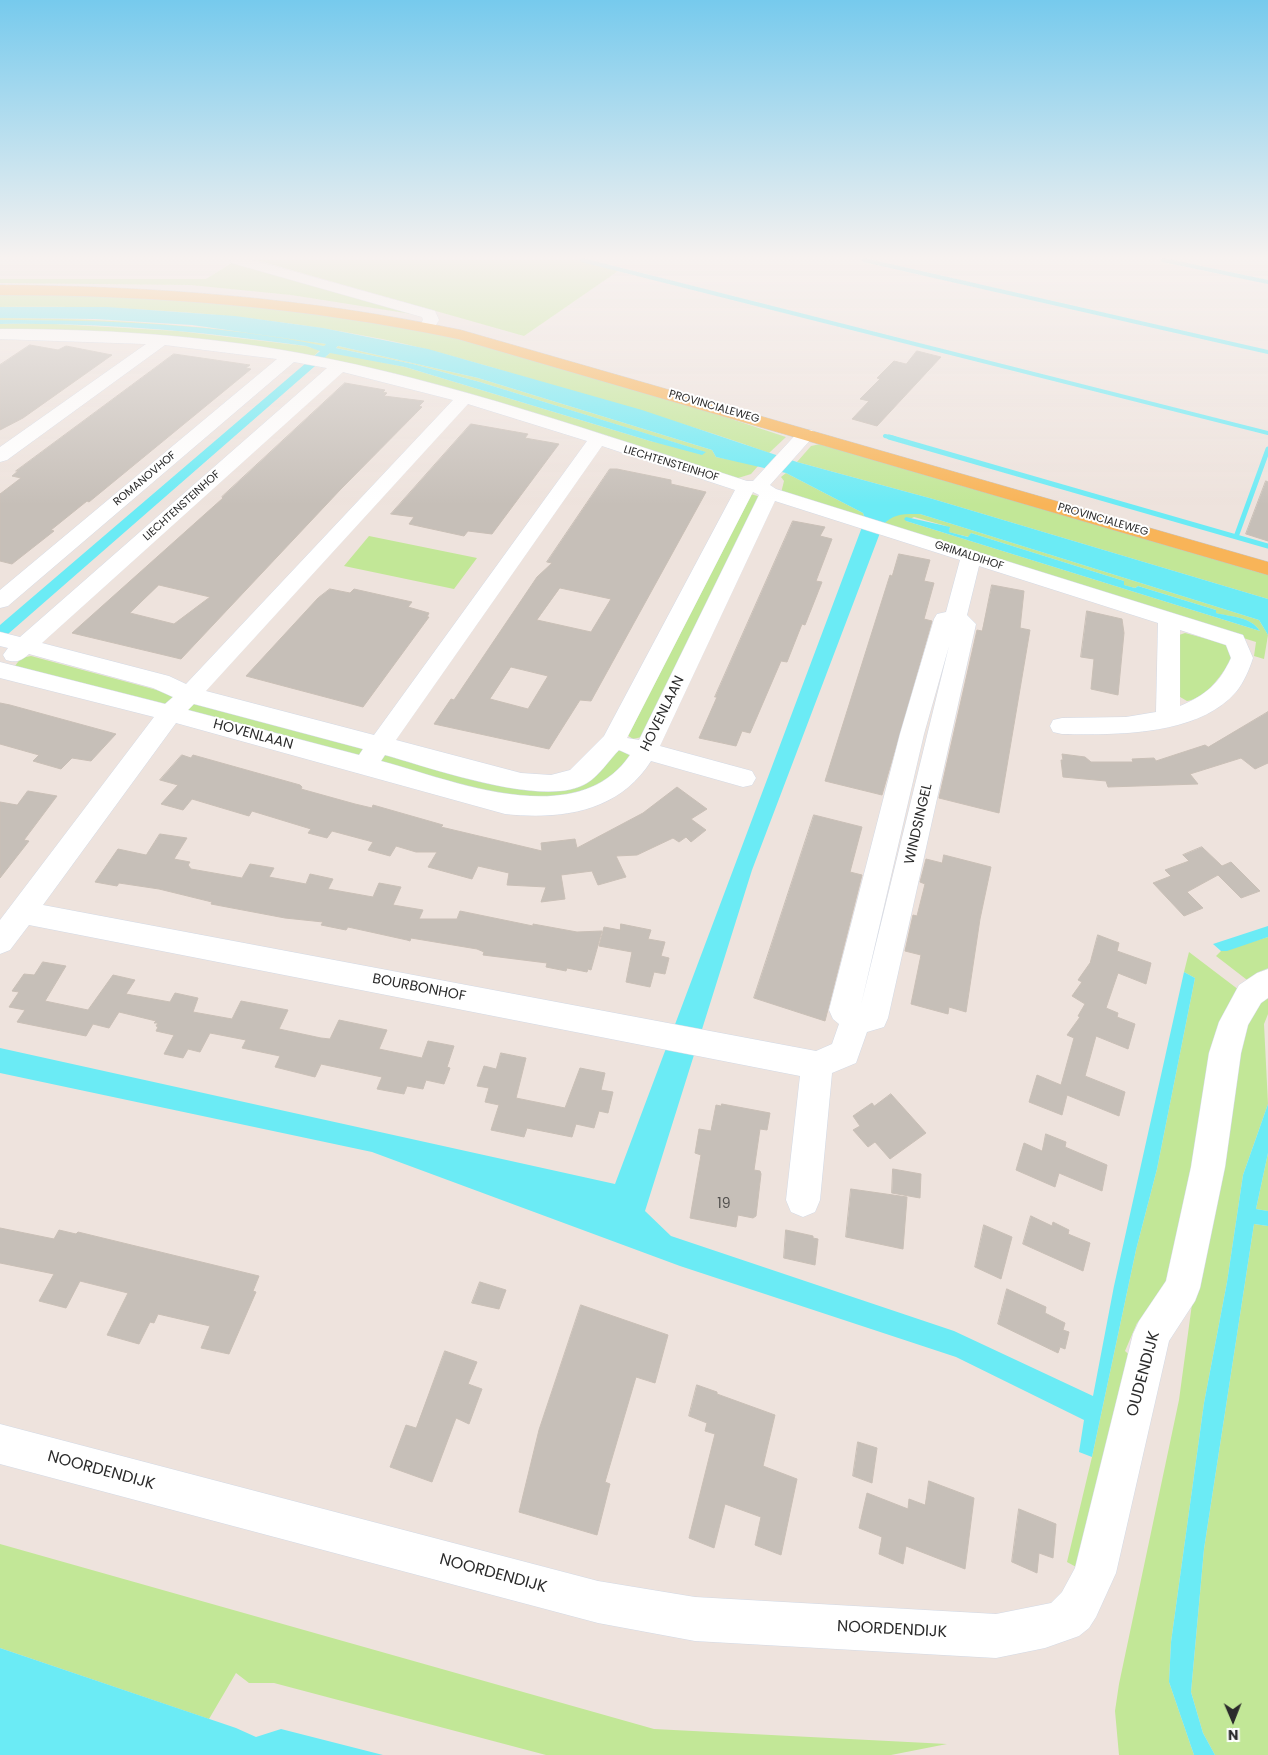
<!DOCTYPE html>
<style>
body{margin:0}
#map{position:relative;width:1268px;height:1755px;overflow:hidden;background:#eee3dd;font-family:Poppins,sans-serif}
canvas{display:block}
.north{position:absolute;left:1208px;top:1695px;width:50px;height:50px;-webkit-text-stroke:4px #fff;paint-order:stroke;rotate:179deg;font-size:14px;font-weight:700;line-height:20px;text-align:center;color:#2b2b2b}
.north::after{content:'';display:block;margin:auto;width:18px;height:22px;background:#2b2b2b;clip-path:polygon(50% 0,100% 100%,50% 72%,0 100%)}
</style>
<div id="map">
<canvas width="1268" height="1755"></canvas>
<div class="north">N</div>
</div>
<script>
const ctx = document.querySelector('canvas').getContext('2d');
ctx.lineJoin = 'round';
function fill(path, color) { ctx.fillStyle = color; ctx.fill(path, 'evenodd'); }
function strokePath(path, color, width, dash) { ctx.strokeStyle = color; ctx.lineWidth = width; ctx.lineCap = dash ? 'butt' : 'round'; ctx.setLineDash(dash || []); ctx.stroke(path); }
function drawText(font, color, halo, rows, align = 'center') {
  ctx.font = font + ' Poppins,sans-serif'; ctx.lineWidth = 4; ctx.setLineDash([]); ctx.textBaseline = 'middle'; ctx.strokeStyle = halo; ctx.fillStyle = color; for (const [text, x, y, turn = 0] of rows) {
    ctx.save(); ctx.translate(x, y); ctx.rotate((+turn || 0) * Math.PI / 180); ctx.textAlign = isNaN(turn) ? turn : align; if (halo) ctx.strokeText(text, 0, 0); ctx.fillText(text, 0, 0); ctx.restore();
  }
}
fill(new Path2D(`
 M256,260h329l36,9 -97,67z
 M233,262l185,53 -127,-20 -101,-10 -190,-2v-4h206z
 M0,292l116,1 232,22 118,25 238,70 82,27 -17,16c-71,-26 -143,-46 -215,-67 -57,-17 -114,-35 -172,-47 -126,-25 -254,-34 -382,-32z
 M0,318c110,0 218,8 327,26l-3,2c-108,-16 -215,-26 -324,-26z
 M38,323l140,8 128,15 14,4 -8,8 -55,-10 -257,-16v-8z
 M338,346l140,32 234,72 4,7 43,8 -8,9 -16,5 -338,-105 -74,-15 7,-6h8l67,14 245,74 55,11 -225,-70 -67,-18 -77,-16z
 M820,444l448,131v24l-335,-100 -136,-37 14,-16z
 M786,473l77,40 2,6 -84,-26 3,-12 -3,-4z
 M747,493l14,4 -115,239 -13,3 -9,-6z
 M898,514h22l339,106 9,15 -4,24 -10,-3 2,-14 -373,-117 7,-8zM914,517l32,9 4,2 -2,4 21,5 2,-4 153,48 -1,4 12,3 3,-2 78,24 -1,3c15,4 35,3 45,18l-354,-110z
 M369,536l108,22 -23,31 -110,-23z
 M1185,633l41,11 9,11c-12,17 -27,43 -48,46l-12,-7 4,-59z
 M31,656l133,36 10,6 -4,7 -155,-39 6,-8z
 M195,702l168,47 -4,7 -173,-44z
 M618,751h6l9,5 -28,29 -74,18 -150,-37 -1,-9 5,-5 164,35z
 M1268,937v32l-17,14 -35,-27 5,-5z
 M1189,952l50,38 -76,314 -26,19 -12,28 10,9 -57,208 -11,-6 25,-105 44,-207 21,-81 38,-191 -11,-6z
 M1268,989v25l-4,10 4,80 -25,71 -16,107 -23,121 -33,239 -2,40 25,73h-75l-4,-44 4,-27 60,-284 15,-111 41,-250z
 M1268,1153v58l-12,-2z
 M1254,1224l14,2v529h-53l-12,-22 -12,-41 13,-143z
 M0,1544l654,185 293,15 -56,11h-345l-272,-72h-25l-13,-10 -27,46 -209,-71z`), '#c2e797');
fill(new Path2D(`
 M0,307h107l128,9 88,12 105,21 214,61 155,52 136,37 335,100v36l-9,-15 -339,-106c-16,0 -26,-1 -37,11l-131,345 -107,341 26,25 283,95 139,65 21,-110 70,-314 11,6 -38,191 -21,81 -44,207 -13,-5 5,-32 -128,-63 -276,-91 -308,-114 -372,-79v-25l615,136 250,-665 -2,-6 -77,-40 -70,-16 -4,-7 -234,-72 -140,-32 -2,2 77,16 67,18 226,70 -4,3 -52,-14 -245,-74 -75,-14 -322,281 -8,-2v-7l320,-274 -14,-5c-101,-14 -204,-24 -306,-22v-4c107,0 219,4 324,26l2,-2 -134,-19 -97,-6 -95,-1z
 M906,517l40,9 4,1 -1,5 19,5 3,-4 153,48v4l11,3 3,-2 78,24v3c15,4 34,3 44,18l-354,-110 -2,-2z
 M1268,926v11l-41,14h-6l-8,-7z
 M1268,1104v49l-12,56 12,2v15l-14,-2 -50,325 -13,143 12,41 12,22h-21l-25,-73 2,-40 33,-239 23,-121 16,-107z
 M0,1648l236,80 20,9 25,-8 102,26h-383z`), '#6bebf5');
strokePath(new Path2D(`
 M582,260l686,173
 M864,260l404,92
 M1163,260l105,22
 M885,436l9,2`), '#6bebf5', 4);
strokePath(new Path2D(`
 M889,437l379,109
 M1236,537l32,-88`), '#6bebf5', 5);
const building = new Path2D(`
 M30,345l28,5 8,-4 46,9 -89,63 -23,12v-65z
 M917,351l24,6 -64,69 -25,-7 17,-18 -9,-2 20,-20 -3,-1 17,-17 12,3z
 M174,354l76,11 -4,3 5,1 -162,133 -2,-1 -36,29 3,1 -42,33 -12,-3v-67l21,-16 -9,-2 6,-5h-2z
 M345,383l40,7 -2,2 4,1 -3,3 40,5 -5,5 3,1 -81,82 -160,170 -109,-26 151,-135 -1,-1zM159,585l51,12 -36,27 -44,-11z
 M471,424l57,10 -3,4 34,6 -67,90 -24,-3 -4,5 -55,-12 5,-7 -23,-3z
 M610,469h7l54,11v4l35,8 -115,209 -11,-1 -31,49 -115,-25 17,-25 3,1 83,-123 15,-14 -5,-1zM560,588l51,11 -20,33 -54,-12zM511,667l37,9 -20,33 -38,-10z
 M1266,481l2,1v59l-22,-7z
 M793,521l32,6 -5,9 12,3 -16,42 6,1 -17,43 -3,-1 -15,38 -6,-1 -31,72 -8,-2 -6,15 -37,-8 18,-41h-2z
 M899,554l31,6 -6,21 10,2 -10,36 8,2 -50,174 -57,-14 65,-206 2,1z
 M992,585l32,6 -4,37 10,2 -31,183 -60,-15 38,-168 5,1z
 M330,589l20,4 4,-4 58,13 -4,5 21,6 -2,4h2l-66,90 -117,-31 72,-78z
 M1087,611l35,8 2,14 -6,62 -27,-6 3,-30 -13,-2z
 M0,703l10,2 106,29 -25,27 -19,-3 -11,11 -28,-8 6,-6 -39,-11z
 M1268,712v51l-13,6 -14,-11 -51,16 8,10 -90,3 -2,-6 -43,-4 -2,-17h2l-1,-6 23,3 6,5h42l-1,-3 22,-1 2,3 49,-16 3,2z
 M182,755l9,3 2,-3 107,30 2,2 -1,2 54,15 17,4 1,-3 70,20 -2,2 101,24 -1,-8 34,-4 2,9 66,-35 34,-26 30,22 -16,10 15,11 -15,12 -5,-5 -7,5 -6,-4 -36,17 -21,1 10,21 -28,8 -6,-14 -31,4 4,24 -24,3 5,-15 -39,-2 2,-12 -31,-7 -6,13 -44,-12 9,-15h-21l-20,-6 -6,10 -22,-6 5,-8 -41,-11 -5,7 -19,-5 3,-4 -59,-18 -3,5 -57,-17 -9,11 -22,-6 17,-19 -18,-5z
 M28,791l29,5 -33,44 5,1 -29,37v-76l17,3z
 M814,815l48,12 -12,45 12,3 -37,146 -71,-23z
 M160,834l27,4 -13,21 16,3 -2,3 3,4 51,9 8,-14 24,4 -5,9 37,7 4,-10 23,5 -5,10 45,8 6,-14 22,4 -8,18 30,5 -4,9h38l3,-8 73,15v-2l44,8 25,-1 -11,39 -3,-1 -1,3 -20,-4 -1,3 -20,-4 1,-4 -64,-8 1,-3 -7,-3 -66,-11 -1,3 -3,-1 -59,-13 -2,3 -25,-5 2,-3 -38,-4 -74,-14 1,-2 -53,-13 -40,-6 -2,3 -22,-4 23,-33 28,6z
 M1202,847l20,19 9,-4 29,29 -19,7 -23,-23 -31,17 16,16 -19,8 -31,-33 18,-7 -6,-6 24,-9 -6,-6z
 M944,855l47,12 -11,52 -14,93 -17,-5 -1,7 -37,-10 10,-49 -16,-4 8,-36 4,1 8,-32 -5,-2 6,-23 16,4z
 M621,924l30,6 -3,9 17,3 -4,14 8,2 -4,16 -11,-2 -4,15 -24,-5 6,-30 -33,-6 5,-19 16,3z
 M1098,935l21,8 -2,8 34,12 -5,21 -28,-11 -12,35 12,5 -1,4 18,7 -7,25 -32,-13 -11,40 40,16 -6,24 -52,-21 -5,20 -33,-13 8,-27 24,10 13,-47 -7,-3 13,-18 -2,-1 7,-12 -13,-8 10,-14 -4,-2 12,-17z
 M43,962l23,4 -21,35 43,9 25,-35 22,5 -9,14 44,8 5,-9 23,5 -5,14 39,7 9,-18 47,9 -9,19 42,9 9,1 9,-19 48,10 -8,19 43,9 6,-17 26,5 -7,21 3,1 -6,16 -18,-4 -3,9 -16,-3 -3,8 -27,-5 5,-12 -61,-13 -6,13 -40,-10 5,-11 -38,-8 4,-8 -36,-7 -10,19 -12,-3 -5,9 -19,-4 10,-19 -18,-4 2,-4 -2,-1 2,-3h-4l2,-2 -37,-9 -10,16 -16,-4 -7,12 -69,-14 8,-12 -16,-3 10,-15 -7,-1 12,-17 10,1z
 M501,1053l25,5 -10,40 49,10 15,-40 25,5 -4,17 12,2 -5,21 -9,-2 -5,17 -18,-4 -4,13 -45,-9 -3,9 -33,-7 8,-25 -14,-3 4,-14 -12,-2 7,-20 12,3z
 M891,1094l35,39 -36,26 -15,-17 -7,5 -15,-17 7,-4 -7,-10 19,-13 2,3z
 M722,1104l48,9 -3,17 -7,-1 -6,41 6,1 1,3 -5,42 -3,2 -15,-3 -2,12 -46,-9 11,-63 -6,-2 4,-24 12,2 5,-26 5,1z
 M1046,1134l20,8 -1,5 42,18 -5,26 -43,-18 -4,14 -39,-17 8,-27 18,8z
 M893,1169l28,5 -1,24 -28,-5z
 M851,1189l56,8 -4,52 -57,-12z
 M1031,1216l21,10 1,-4 16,8 -1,4 22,9 -7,28 -60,-27z
 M984,1225l28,12 -11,42 -26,-12z
 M0,1228l54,11 5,-9 17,4 2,-2 181,44 -6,15 3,1 -27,62 -28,-6 9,-22 -52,-12 -4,9 -4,-1 -11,22 -32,-9 21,-42 -48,-12 -14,27 -27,-7 15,-27 -54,-11z
 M786,1230l27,6v2l5,1 -3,26 -31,-7z
 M480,1282l26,8 -7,19 -27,-6z
 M1007,1289l39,18 -1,6 20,10 -2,7 6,2 -4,17 -5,-2 -2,6 -60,-29z
 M581,1305l87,30 -13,48 -19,-6 -31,105 5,2 -13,51 -78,-23 20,-82z
 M445,1351l32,11 -9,22 14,5 -13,35 -13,-6 -24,64 -42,-15 16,-42 10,3z
 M697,1385l20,7v2l58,21 -12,51 34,13 -16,76 -26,-10 6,-28 -36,-13 -11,44 -25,-10 26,-104 -10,-3 2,-8 -18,-7z
 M858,1442l19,6 -5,35 -19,-7z
 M929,1481l45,17 -9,71 -59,-23 -3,18 -24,-10 3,-17 -23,-9 8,-35 41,16 1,-10 16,6z
 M1019,1509l37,15 -3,34 -14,-5 -2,20 -25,-11z`);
fill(building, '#c6bfb8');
strokePath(building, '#c9bfb6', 1);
const minor = new Path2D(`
 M230,260h22l183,51 4,9 -6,10h-12l-2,-3 4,-7 -1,-3 -190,-54z
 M0,329c100,0 201,6 299,24 153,28 300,81 448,128h6l47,-51h12l3,4 -3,4 -42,47 6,4 467,146 10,23c-4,12 -9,24 -17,34 -38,44 -121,43 -174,42l-9,-2 -3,-6 3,-6 9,-2 64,-1 30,-5 2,-89 -179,-57 -12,49 9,9 -88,394 -4,9 -17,5 -11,31 -24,10 -12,127 -5,12 -12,5 -12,-5 -5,-12 14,-124 -771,-151 -19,25 -10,4v-34l154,-203 -154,-39v-16l165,42 8,-7 -20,-9 -124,-34c-8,7 -13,9 -23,6l-3,-5 5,-7 -8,-2v-14l20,5 307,-269 -33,-6 -286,244 -8,2v-18l277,-231 -112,-14 -158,115 -7,2v-15l146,-103 -146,-5zM343,372l110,28 -267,284 -17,-8 -127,-33zM468,404l119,37 -213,294 -168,-44zM602,446l133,44 -131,246 -34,34 -19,5 -30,-2 -125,-33zM753,492l6,3 -120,245 -12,-2zM775,501l185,59 -14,52 -9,2 -3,5 -34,115 -71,276 4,9 6,5 -7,20 -16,7 -773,-146 133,-182 329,91c56,6 114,-2 146,-53l92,26 9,-2 4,-7 -4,-7 -92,-25zM1180,630l46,15 5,13c-12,26 -25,37 -51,48zM949,646l-88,359 63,-271zM194,704l169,45 -4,6 -171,-45zM619,750l11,5c-53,78 -178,25 -249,6l4,-6c47,13 161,54 202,28 12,-7 22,-23 32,-33z
 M1268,969v29l-7,5 -13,22 -7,28 -16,114 -25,121 -5,13 -26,40 -53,232 -20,44 -7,11 -10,8 -34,12 -49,10 -301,-17 -97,-18 -598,-159v-40l598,157 97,16 301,17 55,-11 11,-11 13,-24 58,-234 6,-13 27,-40 25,-114 18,-114 10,-31 20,-37 18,-12z`);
const major = new Path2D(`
 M0,285c156,1 308,13 461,45l807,232v13l-810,-236c-152,-32 -303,-44 -458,-44z`);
strokePath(minor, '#d2d9e5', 1);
strokePath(major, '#c4c4c4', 1);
fill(minor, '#fff');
fill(major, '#f8b458');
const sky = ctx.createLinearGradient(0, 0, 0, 505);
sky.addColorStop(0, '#76caed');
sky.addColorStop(0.51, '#f7f2f0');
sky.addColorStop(1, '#f7f2f000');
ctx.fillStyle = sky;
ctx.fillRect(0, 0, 1268, 505);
drawText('11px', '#2b2b2b', '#fff', [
 ["PROVINCIALEWEG",714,407,16],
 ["LIECHTENSTEINHOF",671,464,17],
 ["ROMANOVHOF",145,479,-40],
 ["LIECHTENSTEINHOF",182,506,-42],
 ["PROVINCIALEWEG",1103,520,16],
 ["GRIMALDIHOF",969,556,18]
]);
drawText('14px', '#2b2b2b', '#fff', [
 ["HOVENLAAN",663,714,-64],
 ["HOVENLAAN",253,735,15],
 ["WINDSINGEL",919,824,-77],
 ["BOURBONHOF",419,988,11]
]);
drawText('14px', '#52504e', null, [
 ["19",724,1204]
]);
drawText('16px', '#2b2b2b', '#fff', [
 ["OUDENDIJK",1144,1374,-75],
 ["NOORDENDIJK",101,1471,15],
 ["NOORDENDIJK",493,1574,15],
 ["NOORDENDIJK",892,1630,3]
]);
</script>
